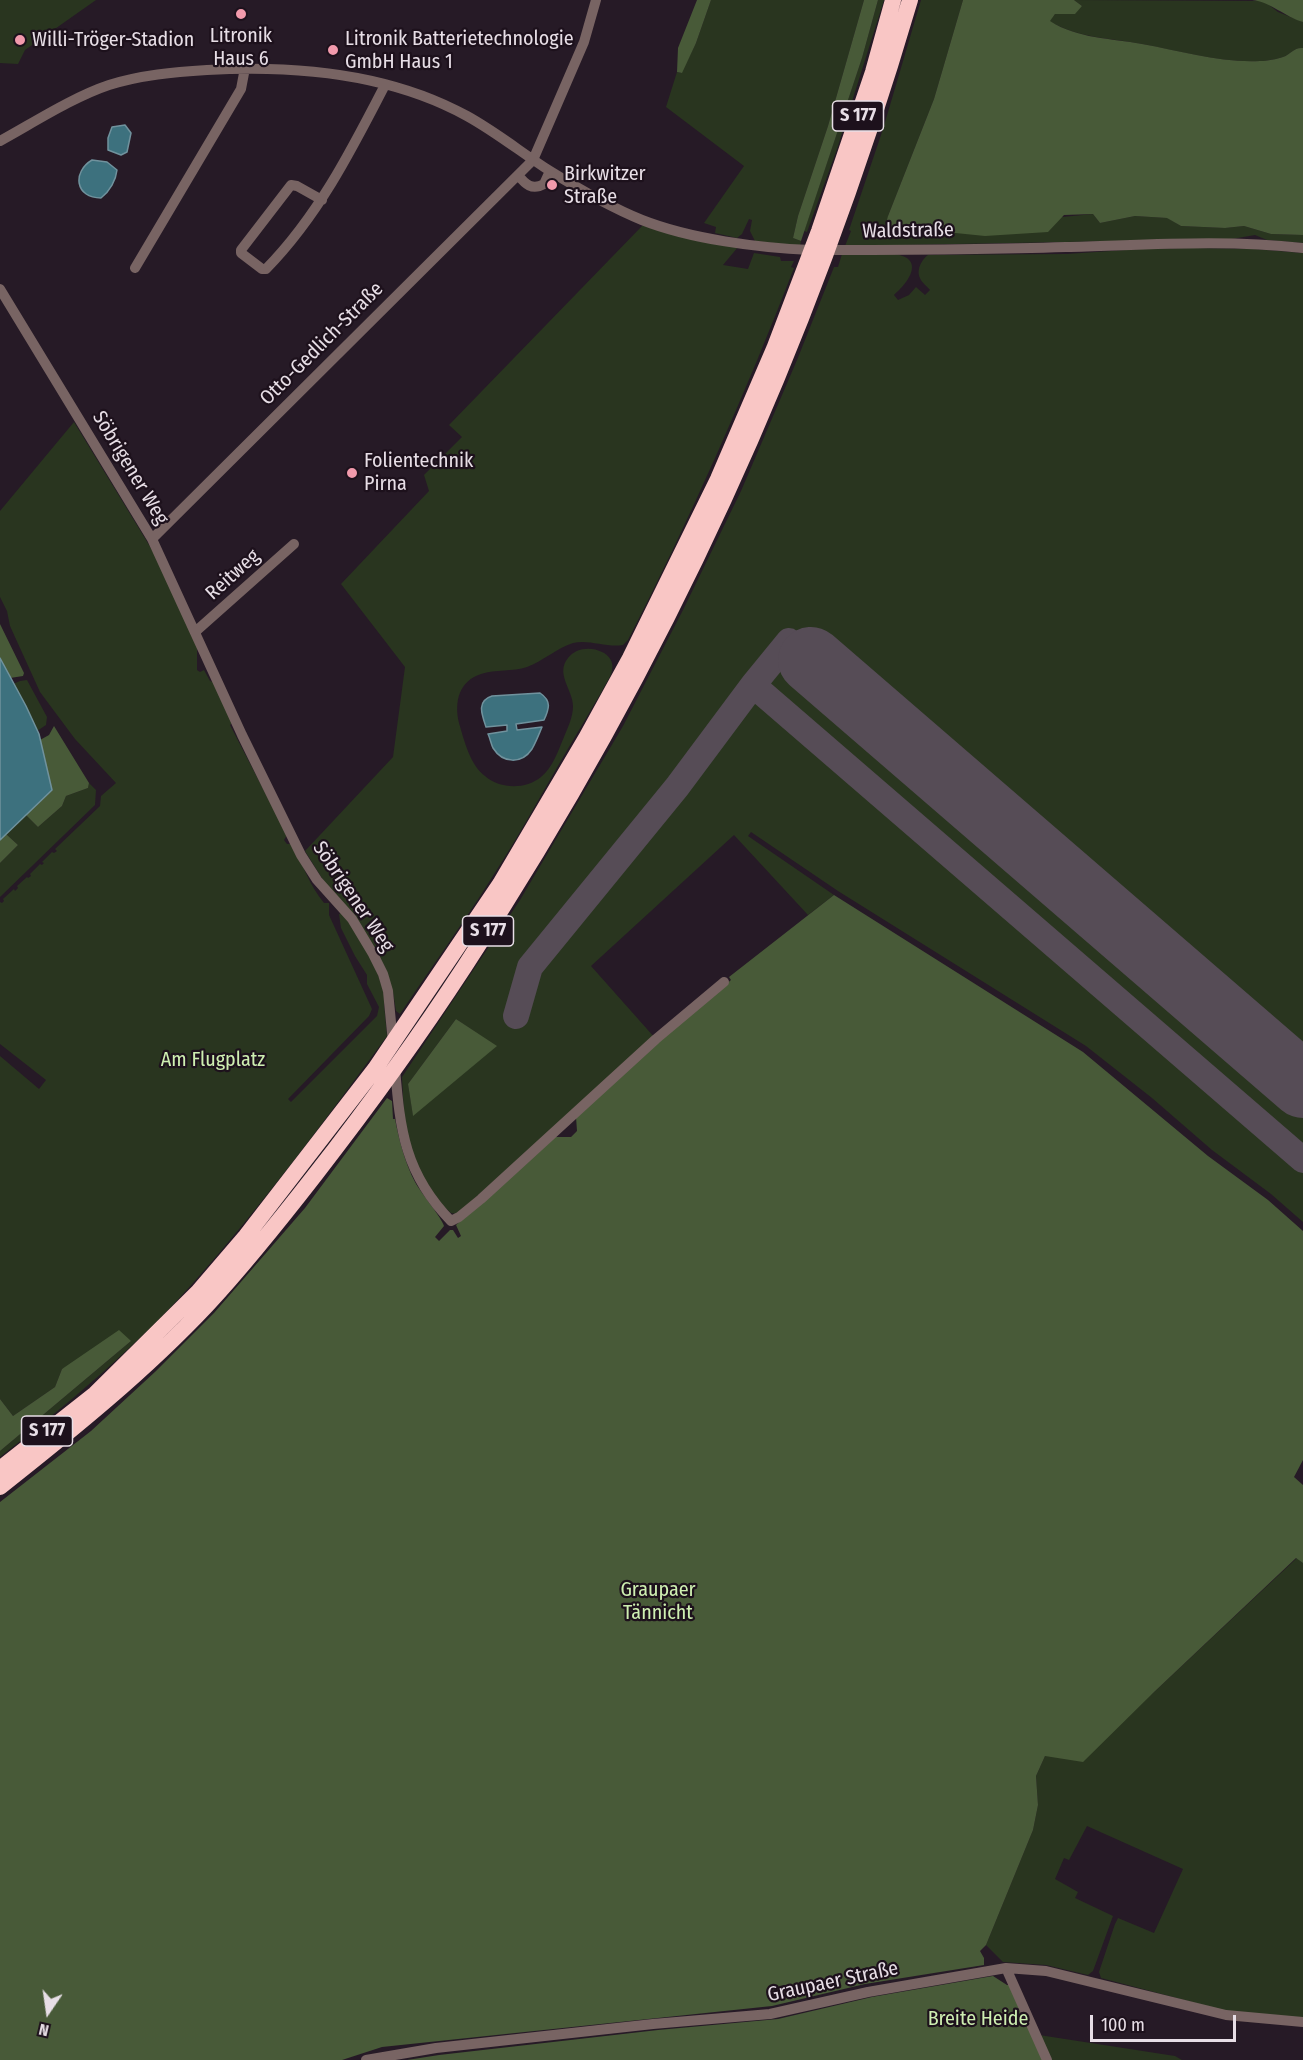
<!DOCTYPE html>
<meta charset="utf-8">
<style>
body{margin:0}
#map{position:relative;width:1303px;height:2060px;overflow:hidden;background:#261a26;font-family:"Fira Sans Condensed",sans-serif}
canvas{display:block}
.north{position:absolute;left:18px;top:1982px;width:60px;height:60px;-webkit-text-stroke:4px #1d111c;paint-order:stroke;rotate:193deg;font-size:16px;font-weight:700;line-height:24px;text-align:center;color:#e7dee6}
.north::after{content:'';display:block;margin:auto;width:21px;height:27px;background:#e7dee6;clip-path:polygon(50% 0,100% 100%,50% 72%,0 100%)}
.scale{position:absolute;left:1090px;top:2015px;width:146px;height:27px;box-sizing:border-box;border:3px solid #e7dee6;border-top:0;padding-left:8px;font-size:18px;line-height:21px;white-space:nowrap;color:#e7dee6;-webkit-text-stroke:4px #1d111c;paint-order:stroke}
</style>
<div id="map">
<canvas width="1303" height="2060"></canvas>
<div class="north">N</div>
<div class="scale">100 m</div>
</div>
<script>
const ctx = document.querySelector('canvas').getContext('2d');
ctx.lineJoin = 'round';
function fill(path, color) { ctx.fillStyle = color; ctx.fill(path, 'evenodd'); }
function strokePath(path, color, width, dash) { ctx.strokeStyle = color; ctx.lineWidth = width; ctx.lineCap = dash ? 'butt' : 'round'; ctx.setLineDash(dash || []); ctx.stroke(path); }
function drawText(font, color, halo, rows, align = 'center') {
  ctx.font = font + ' "Fira Sans Condensed",sans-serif'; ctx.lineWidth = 4.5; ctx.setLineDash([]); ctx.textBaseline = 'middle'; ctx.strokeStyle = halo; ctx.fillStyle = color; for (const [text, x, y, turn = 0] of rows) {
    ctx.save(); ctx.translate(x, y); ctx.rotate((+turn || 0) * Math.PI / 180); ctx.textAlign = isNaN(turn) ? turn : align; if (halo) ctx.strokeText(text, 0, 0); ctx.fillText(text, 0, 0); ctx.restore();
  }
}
fill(new Path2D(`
 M0,0h96l-71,50 -7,14 -18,-1z
 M711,0h153l-36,126 -30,90 -5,22 8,3 -1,5 -45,-5 -5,-10 2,-11 -3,-1 -7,15 -5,4 -22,-5 1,-6 -12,-4 40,-57 -78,-59 11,-35 4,1 15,-30z
 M878,0h6l-47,149 -30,83 -3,-1 58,-173z
 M921,0h42l-29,99 -46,117 20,17 8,-4 13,1 164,-16 7,9 35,-7 33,2 13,8 44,2 19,-2 27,8 32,1v8l-36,-3 -12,-5 -23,4 -387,7 6,-15 -2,-1 34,-101z
 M1074,0l190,1 14,11 25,10v26c-9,-1 -12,6 -20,9 -6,2 -16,4 -23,4 -39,2 -80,-10 -118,-17 -32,-6 -64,-6 -93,-23l6,-7 27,-8z
 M643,225l95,22 -15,18 25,4 6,-16 26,4 1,4h13l-3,6 3,1c-49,127 -104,251 -166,372l-5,5c-16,3 -34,-6 -50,-2 -16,5 -30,18 -46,24 -14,5 -32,2 -46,7 -22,7 -27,28 -22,49 5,17 11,42 26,53 15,13 40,14 56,1 12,-10 17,-26 23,-40 4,-10 9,-20 9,-31 0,-16 -18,-32 -5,-48 7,-10 23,-12 34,-6 7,3 12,10 10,18 -1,7 -7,14 -10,21 -11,19 -22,37 -33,56 -26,44 -50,89 -78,132 -29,46 -61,90 -91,135l-4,-3 -3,-19 -88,-141 88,-94 12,-90 -64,-83 88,-93 -5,-16 38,-38 -13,-12z
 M1193,248l61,1 49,4v969l-32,-28 -59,-44 -60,-52 -66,-52 -248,-155 -87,-59 -3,4 86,59 -26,20 -74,-80 -143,131 64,72 -198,176 -6,-1 -18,-16 -22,-44 -7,-38 -2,-38 118,-177 103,-174 60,-116 58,-119 56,-131 37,-93h4l4,-13c17,0 36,-2 53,0 31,5 13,29 -1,41l4,5 11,-5 7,-8 9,8 5,-5c-2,-3 -9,-8 -10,-12 -4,-8 2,-19 8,-23l139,-1 73,-5zM456,1019l40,27 -83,69 -5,-31z
 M74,422l83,136 40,89v23l3,2 4,-2 6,11 3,1 19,41 -2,2 57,110 -3,5 3,4h5c11,20 17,41 32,59h5v12l43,94 -3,7 -81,83 3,3 86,-86 2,-9 -12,-23v-9l-12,-19 -14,-28 -2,-14 3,-1c20,27 38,56 44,90l-2,1 3,32c-62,84 -124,168 -194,247 -55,62 -127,123 -193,174v-6l131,-110 -69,28 -7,18 -42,29 -13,-17v-343l39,33 7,-9 -46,-36v-142l2,1 2,-2 -1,-2 11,-10 1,2 3,-3 -1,-2 10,-9 1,1 3,-2 -1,-2 10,-10 2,1 2,-2 -2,-1 10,-10 2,1 3,-2 -2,-2 45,-43 1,-10 15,-13 -41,-44 -35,-47 -30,-66 -3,-15 -7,-14v-86z
 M27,680l20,37 -1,8 -9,6 -11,-25 -13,-22 7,-3z
 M89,783l7,7 -1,15 -95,92v-34l18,-18 -12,-11 20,-19 12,12 24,-21 4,-10 22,-8z
 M1297,1558l6,5v455l-77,-7 -125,-33 -2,-6 16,-48 3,-6 36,15 29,-64 -96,-43 -18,34 -5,-2 -9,21 23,13 -3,6 38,18 -20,55 -5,4 -42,-10 -43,-3 -17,-17 47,-115 5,-25 -2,-29 9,-20 108,-63z
 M1039,2035l136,21 7,4h-132z`), '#29351f');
fill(new Path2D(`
 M697,0h14l-15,43 -14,30 -5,-1 1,-24z
 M864,0h14l-16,58 -61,183 -8,-3 5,-22 30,-90z
 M963,0h111l8,6 -7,8h-20l-5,7c28,18 61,17 92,23 39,7 79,19 118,17 7,0 17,-2 23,-4 8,-3 11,-10 20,-9v187l-32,-1 -27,-8 -19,2 -44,-2 -14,-8 -32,-2 -35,7 -7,-9 -29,1 -16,17 -63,4 -69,-7c-12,5 -20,5 -31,-1l3,-12 46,-117z
 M1252,0h51v22c-18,-5 -32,-20 -51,-22z
 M0,624l24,49 -1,3 -13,2 -10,-20z
 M54,726l35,57 -1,5 -22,8 -4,10 -24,21 -12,-12 26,-25 -12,-50 9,-5z
 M6,834l12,11 -18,18v-23z
 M834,895l249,157 125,104 60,44 35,31v229l-9,17 9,8v78l-7,-5 -143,135 -70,69 -38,-6 -9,20 2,29 -5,25 -47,115 -6,6 4,7v7l-119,19 -93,22 -390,41 -40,13h-342v-558l91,-71 65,-60 58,-58 91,-105 82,-110 5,3 1,18h2c4,21 10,44 20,63 6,11 27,36 29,44l-9,11 4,4 11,-11h3l5,8 3,-2 -5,-11 99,-88h16l6,-6 -1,-14 83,-76 72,-61 -2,-3z
 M456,1019l41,27 -84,70 -5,-32z
 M119,1330l12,11 -131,110v-52l13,17 42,-29 7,-18z
 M993,1976l14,9h2l34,75h-636l32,-5 219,-25 120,-11 94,-22z`), '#485a38');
const water = new Path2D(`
 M125,125l6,8 -4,19 -6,3 -13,-5v-12l4,-11z
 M92,160l15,2 10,8c-1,10 -7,21 -16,28 -26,0 -29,-26 -9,-38z
 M0,658l26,48 13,28 13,56 -52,50z
 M540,693c12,8 9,16 4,27l-28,4 1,6 25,-3c-3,7 -6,15 -10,22 -10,15 -29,15 -39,-1 -2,-4 -3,-10 -5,-14l19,-3v-6l-21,2c-4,-12 -10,-26 6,-31z`);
fill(water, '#3d717e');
strokePath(water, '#70929d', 1.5);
strokePath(new Path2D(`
 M811,660l-22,-19 -36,44 550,475
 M516,1016l14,-49 147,-180 76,-102`), '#564c56', 26);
strokePath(new Path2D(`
 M811,660l492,425`), '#564c56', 66);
strokePath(new Path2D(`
 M0,141c33,-18 73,-44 109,-56 32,-10 65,-13 98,-15 87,-5 182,3 260,46 29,16 55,37 83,55 29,18 60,36 92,49 48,19 117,28 169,30 85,0 170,0 255,-3 79,-2 158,-8 237,1
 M518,175c7,9 14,16 26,9l6,-13
 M322,200l-25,-14 -6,-1 -50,65v3l21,16h4c52,-53 85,-118 119,-184
 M135,268l106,-179 4,-21
 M0,289l152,250 90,196 59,120 16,25 35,39 21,35 10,20 5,17 5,52
 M152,539l381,-379 51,-118 12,-42
 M195,632l99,-88
 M395,1068c5,62 10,106 56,153l8,-4 22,-18 175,-160 68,-57
 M1006,1968l41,92
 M366,2060l70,-12 217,-24 117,-10 98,-22 138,-24 40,3 180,44 77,7`), '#786463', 10);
strokePath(new Path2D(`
 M0,1469l95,-75 103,-102 48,-56 129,-167 125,-185 86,-146 44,-80 88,-179 56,-130 45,-118 54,-159 20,-72
 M0,1487c72,-57 144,-115 207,-182 38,-41 73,-85 108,-130 53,-68 103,-137 150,-209 199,-303 343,-619 445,-966`), '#f9c6c5', 16);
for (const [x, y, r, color] of [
 [241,14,6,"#f29aac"],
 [20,40,6,"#f29aac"],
 [333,50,6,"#f29aac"],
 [552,185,6,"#f29aac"],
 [352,473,6,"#f29aac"]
]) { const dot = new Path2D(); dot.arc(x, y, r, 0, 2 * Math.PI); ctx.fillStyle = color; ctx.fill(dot); strokePath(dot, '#1d111c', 2); }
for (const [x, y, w] of [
 [858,116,51],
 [488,931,51],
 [47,1431,51]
]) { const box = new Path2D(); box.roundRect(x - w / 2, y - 15, w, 30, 4.5); ctx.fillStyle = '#1d111c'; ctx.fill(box); strokePath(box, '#e7dee6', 1.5); }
drawText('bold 18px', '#e7dee6', null, [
 ["S 177",858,116],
 ["S 177",488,931],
 ["S 177",47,1431]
]);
drawText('20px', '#e7dee6', '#1d111c', [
 ["Litronik",241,36,"center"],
 ["Haus 6",241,59,"center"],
 ["Litronik Batterietechnologie",345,39],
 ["GmbH Haus 1",345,62],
 ["Willi-Tröger-Stadion",32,40],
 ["Birkwitzer",564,174],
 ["Straße",564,197],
 ["Folientechnik",364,461],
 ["Pirna",364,484]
], 'left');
drawText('20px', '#e7dee6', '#1d111c', [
 ["Waldstraße",908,231,-1],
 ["Otto-Gedlich-Straße",322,344,-45],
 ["Söbrigener Weg",130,468,59],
 ["Reitweg",233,575,-42],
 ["Söbrigener Weg",353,897,56],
 ["Graupaer Straße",833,1982,-12]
]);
drawText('20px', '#ceefb1', '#1d111c', [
 ["Am Flugplatz",213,1060],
 ["Graupaer",658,1590],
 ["Tännicht",658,1613],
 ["Breite Heide",978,2019]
]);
</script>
